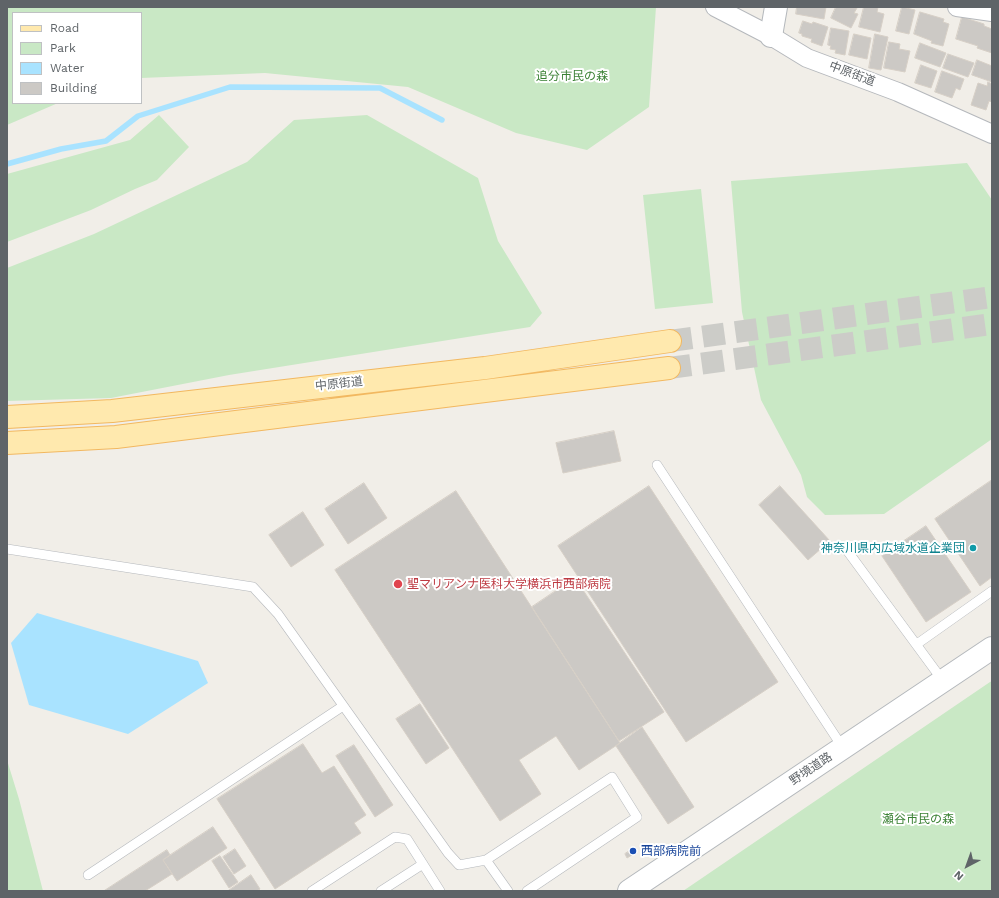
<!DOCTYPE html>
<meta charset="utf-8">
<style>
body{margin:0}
#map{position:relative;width:999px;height:898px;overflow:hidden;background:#f1eee8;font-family:"Work Sans",sans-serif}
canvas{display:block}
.frame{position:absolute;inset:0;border:8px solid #5f6468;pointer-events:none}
.legend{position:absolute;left:12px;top:12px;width:130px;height:92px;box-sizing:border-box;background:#fff;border:1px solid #bfc1c3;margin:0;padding:5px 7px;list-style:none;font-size:12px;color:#5f6468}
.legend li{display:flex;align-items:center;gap:8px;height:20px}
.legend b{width:20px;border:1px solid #bfc1c3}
.north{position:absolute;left:947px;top:846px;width:40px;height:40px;-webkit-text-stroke:3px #fff;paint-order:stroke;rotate:221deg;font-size:11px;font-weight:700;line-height:16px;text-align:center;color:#5f6468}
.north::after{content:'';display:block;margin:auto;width:14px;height:18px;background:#5f6468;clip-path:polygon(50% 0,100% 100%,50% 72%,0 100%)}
</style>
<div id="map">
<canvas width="999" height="898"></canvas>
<div class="frame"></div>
<ul class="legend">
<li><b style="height:5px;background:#ffe9ae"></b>Road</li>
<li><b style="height:11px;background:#c9e8c5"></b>Park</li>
<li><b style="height:11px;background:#a9e3ff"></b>Water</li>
<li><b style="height:11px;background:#ccc9c5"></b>Building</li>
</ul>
<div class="north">N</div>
</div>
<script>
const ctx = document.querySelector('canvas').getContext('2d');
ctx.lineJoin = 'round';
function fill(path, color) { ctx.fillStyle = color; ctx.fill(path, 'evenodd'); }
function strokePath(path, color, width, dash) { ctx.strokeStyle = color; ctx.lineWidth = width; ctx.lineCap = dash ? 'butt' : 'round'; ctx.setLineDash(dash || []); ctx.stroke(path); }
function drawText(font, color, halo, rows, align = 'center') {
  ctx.font = font + ' "Work Sans","Noto Sans JP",sans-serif'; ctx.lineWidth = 4; ctx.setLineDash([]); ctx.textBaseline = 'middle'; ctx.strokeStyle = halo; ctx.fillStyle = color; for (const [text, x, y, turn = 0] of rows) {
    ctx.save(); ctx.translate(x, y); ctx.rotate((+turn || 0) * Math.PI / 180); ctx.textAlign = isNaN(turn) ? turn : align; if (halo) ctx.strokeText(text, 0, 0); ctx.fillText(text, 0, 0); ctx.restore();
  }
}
fill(new Path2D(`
 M7,7h649l-7,100 -62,43 -71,-17 -108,-46 -143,-14 -124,5v-65h-128v90h45l-51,22z
 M159,115l30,32 -32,33 -22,9 -44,21 -84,32v-68l123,-34z
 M367,115l111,63 20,63 44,72 -12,14 -301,48 -118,23 -104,3v-133l87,-34 153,-72 47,-42z
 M967,163l25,37v239l-108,75 -59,1 -18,-18 -6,-22 -40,-75 -19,-88 -11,-131z
 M701,189l12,114 -58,6 -12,-114z
 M992,681v210h-309l307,-209z
 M7,760l12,39 24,92h-36z`), '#c9e8c5');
fill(new Path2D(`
 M37,613l161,48 10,22 -80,51 -99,-29 -18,-62z`), '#a9e3ff');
strokePath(new Path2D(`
 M7,164l54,-15 45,-8 32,-25 92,-29 150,1 62,32`), '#a9e3ff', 5.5);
const building = new Path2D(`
 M797,7h29l-2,12 -28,-5z
 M836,7l21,1 -3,5 4,1 -7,14 -20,-10z
 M864,7h14l-1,5 7,2 -4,18 -21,-5z
 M902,7l13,3 -6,24 -13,-3z
 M920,12l24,7 -1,3 6,2 -6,22 -12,-3 1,-2 -18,-7z
 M962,17l22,7v2l8,3v24l-15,-5 1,-2 -22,-7z
 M803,21l9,3 1,-2 15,5 -6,19 -11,-4 1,-3 -10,-3v-2l-3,-1z
 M831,28l18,3 -4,24 -10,-2 1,-3 -6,-1 1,-3 -3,-1z
 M854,34l17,4 -4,21 -18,-4z
 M875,34l13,3 -7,33 -12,-2z
 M889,42l11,2 -1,5 11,2 -5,21 -21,-4z
 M920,43l26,10 -6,14 -25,-9z
 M948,54l26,9 -6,14 -25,-9z
 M977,60l15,6v16l-20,-7z
 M921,65l16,6 -6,17 -16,-5z
 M942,71l22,8 -4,11 -4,-2 -4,10 -17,-6z
 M988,82l4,2v18l-3,-1 -3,9 -15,-5 7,-22 9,3z
 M614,431l7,30 -58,12 -7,-30z
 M992,480v97l-12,9 -45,-67z
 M364,483l23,35 -39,26 -23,-35z
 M649,486l129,196 -92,60 -128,-196z
 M780,486l50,55 -22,19 -49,-55z
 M456,491l164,252 -41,27 -23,-34 -37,24 22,34 -41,27 -165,-251z
 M303,512l21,33 -33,22 -22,-32z
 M926,526l45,66 -45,30 -44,-66z
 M575,578l89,134 -45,29 -87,-134z
 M420,704l29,44 -23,16 -30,-45z
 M642,727l52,80 -26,17 -52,-78z
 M303,744l19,29 12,-7 32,49 -12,8 7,10 -86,56 -58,-90z
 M354,745l39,60 -18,12 -39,-61z
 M213,827l14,21 -50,33 -14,-21z
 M634,848l3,4 -10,6 -2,-4z
 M235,849l11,17 -12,8 -11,-17z
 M167,850l3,5 -7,5 9,14 -27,17h-41z
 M220,856l18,26 -9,6 -17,-27z
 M251,875l9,14 -3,2h-29z`);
fill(building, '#ccc9c5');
strokePath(building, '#d6cfc6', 1);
strokePath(new Path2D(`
 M670,341l322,-44
 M669,368l323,-44`), '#ccccc8', 22, [22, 11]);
const lane = new Path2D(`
 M657,465l186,283
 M7,549l246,38 25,27 170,239 11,12 27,-5 126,-83 25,40 -110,74
 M846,549l97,132
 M917,644l75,-53
 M486,860l22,31
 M88,875l255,-169
 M312,891l83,-54 12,2 33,52
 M381,891l42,-27`);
const street = new Path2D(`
 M715,7l56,29 36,22 91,34 94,42
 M957,7l35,5`);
const secondary = new Path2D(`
 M771,36l5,-29
 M629,891l363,-243`);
const primary = new Path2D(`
 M7,417l105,-6 373,-43 185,-27
 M7,443l109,-6 553,-69`);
strokePath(lane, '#b5b8bc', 10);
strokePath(street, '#b5b8bc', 20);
strokePath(secondary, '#b4b8bc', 24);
strokePath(primary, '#f2b860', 24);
strokePath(lane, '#fff', 9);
strokePath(street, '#fff', 18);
strokePath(secondary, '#fff', 22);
strokePath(primary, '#ffe9ae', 22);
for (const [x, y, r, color] of [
 [973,548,4,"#0f9aa8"],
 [398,584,5,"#e0444e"],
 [633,851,4,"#1a4fb4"]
]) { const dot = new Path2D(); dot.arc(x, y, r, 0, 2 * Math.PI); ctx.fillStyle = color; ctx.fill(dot); strokePath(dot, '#fff', 1.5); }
drawText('12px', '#5f6468', '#fff', [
 ["中原街道",852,74,21],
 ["中原街道",339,384,-6],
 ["野境道路",811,769,-34]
]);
drawText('12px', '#3a8134', '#fff', [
 ["追分市民の森",572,76],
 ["瀬谷市民の森",918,819]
]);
drawText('12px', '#0d838f', '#fff', [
 ["神奈川県内広域水道企業団",965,548]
], 'right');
drawText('12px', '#be3a42', '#fff', [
 ["聖マリアンナ医科大学横浜市西部病院",407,584]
], 'left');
drawText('12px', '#164399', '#fff', [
 ["西部病院前",641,851]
], 'left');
</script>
